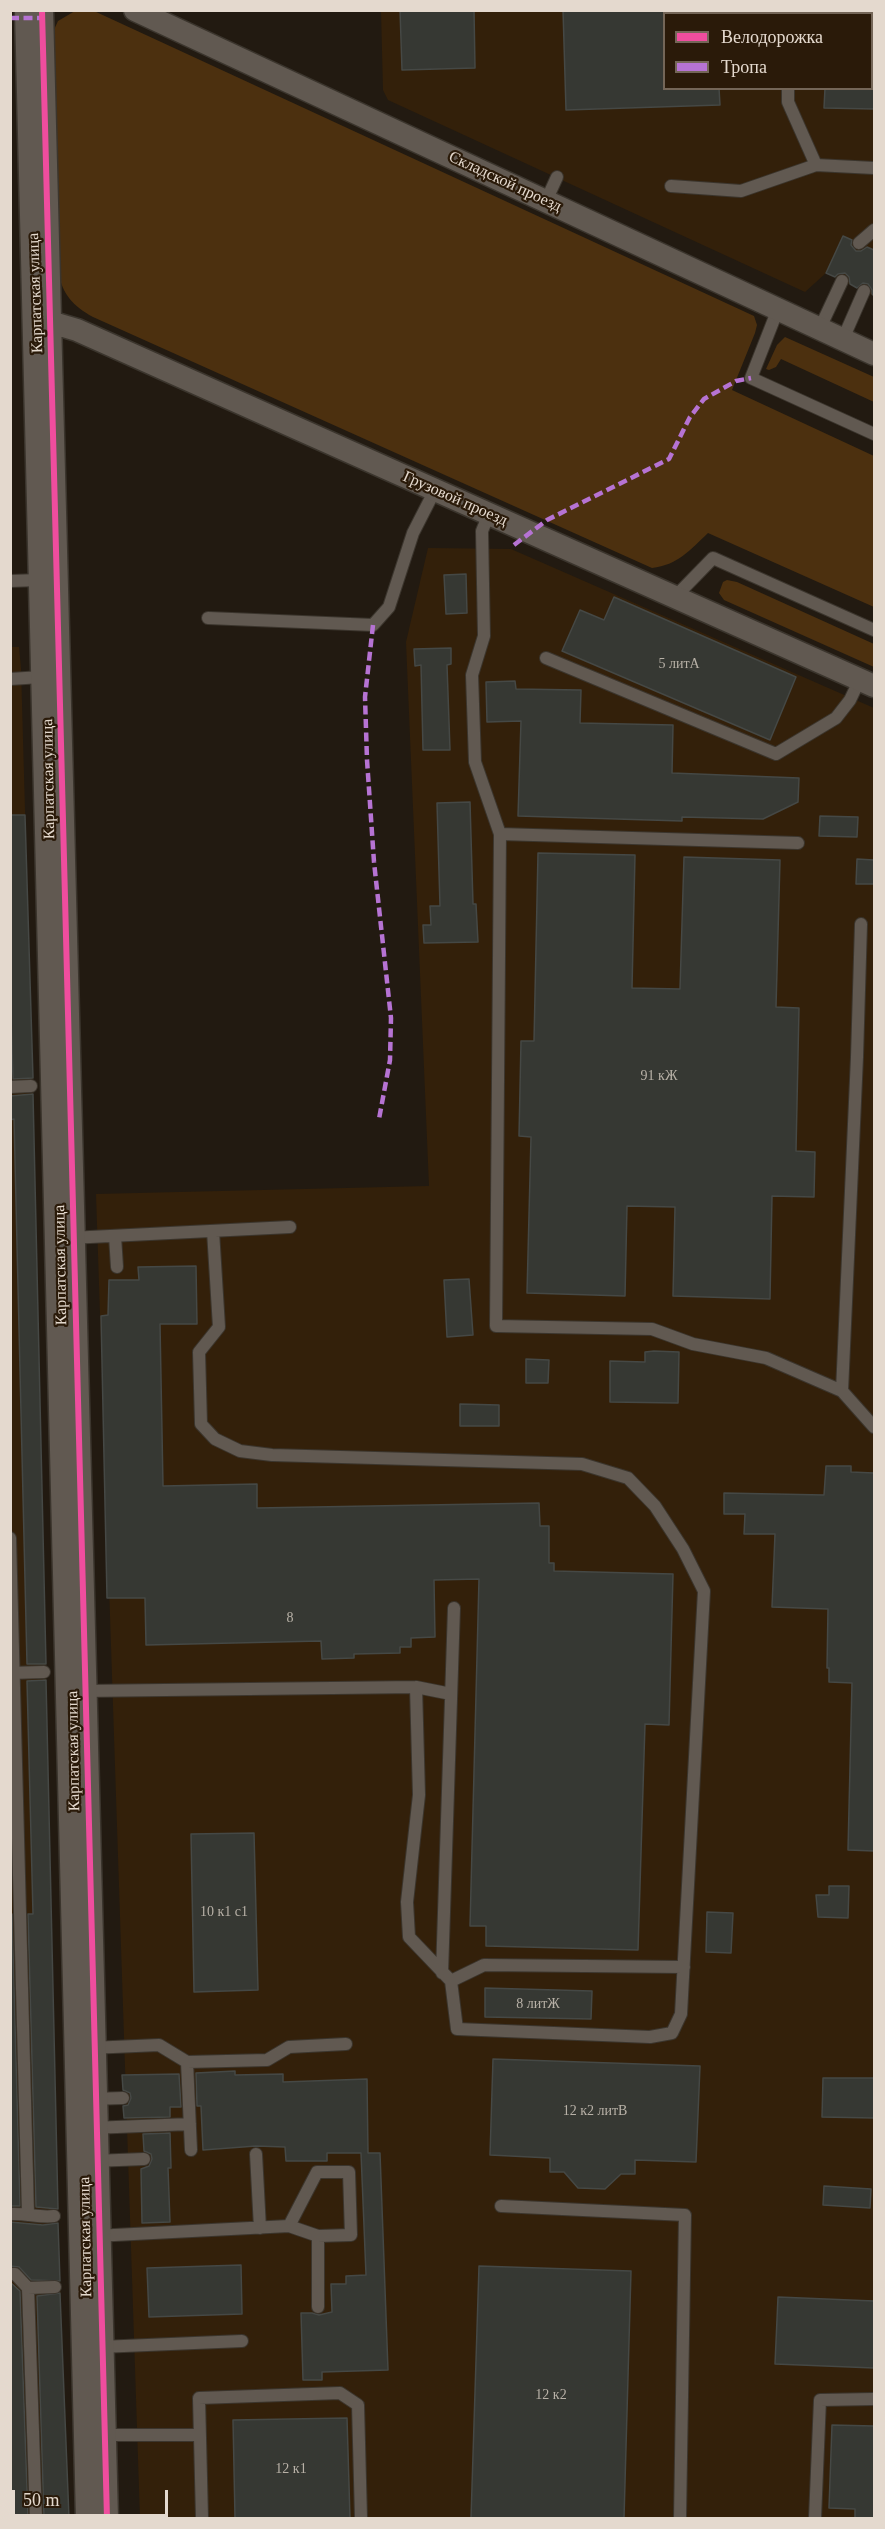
<!DOCTYPE html>
<meta charset="utf-8">
<style>
body{margin:0}
#map{position:relative;width:885px;height:2529px;overflow:hidden;background:#221a11;font-family:"Times New Roman",serif}
canvas{display:block}
.frame{position:absolute;inset:0;border:12px solid #e4d9ce;pointer-events:none}
.legend{position:absolute;left:663px;top:12px;width:210px;height:78px;box-sizing:border-box;background:#2a1a09;border:2px solid #746658;margin:0;padding:8px 10px;list-style:none;font-size:18px;color:#e4d9ce}
.legend li{display:flex;align-items:center;gap:12px;height:30px}
.legend b{width:30px;border:2px solid #746658}
.scale{position:absolute;left:12px;top:2490px;width:156px;height:27px;box-sizing:border-box;border:3px solid #e4d9ce;border-top:0;padding-left:8px;font-size:18px;line-height:21px;white-space:nowrap;color:#e4d9ce;-webkit-text-stroke:4px #2a1a09;paint-order:stroke}
</style>
<div id="map">
<canvas width="885" height="2529"></canvas>
<div class="frame"></div>
<ul class="legend">
<li><b style="height:8px;background:#ef4d9e"></b>Велодорожка</li>
<li><b style="height:8px;background:#b673d3"></b>Тропа</li>
</ul>
<div class="scale">50 m</div>
</div>
<script>
const ctx = document.querySelector('canvas').getContext('2d');
ctx.lineJoin = 'round';
function fill(path, color) { ctx.fillStyle = color; ctx.fill(path, 'evenodd'); }
function strokePath(path, color, width, dash) { ctx.strokeStyle = color; ctx.lineWidth = width; ctx.lineCap = dash ? 'butt' : 'round'; ctx.setLineDash(dash || []); ctx.stroke(path); }
function drawText(font, color, halo, rows, align = 'center') {
  ctx.font = font + ' "Times New Roman",serif'; ctx.lineWidth = 4.5; ctx.setLineDash([]); ctx.textBaseline = 'middle'; ctx.strokeStyle = halo; ctx.fillStyle = color; for (const [text, x, y, turn = 0] of rows) {
    ctx.save(); ctx.translate(x, y); ctx.rotate((+turn || 0) * Math.PI / 180); ctx.textAlign = isNaN(turn) ? turn : align; if (halo) ctx.strokeText(text, 0, 0); ctx.fillText(text, 0, 0); ctx.restore();
  }
}
fill(new Path2D(`
 M381,11h493v285l-48,-23 -21,19 -417,-192 -5,-10zM664,14h208v74h-208z
 M428,548l83,1 363,159v1810h-734l-44,-1324 333,-8 -23,-544z
 M10,647h9l2,21 12,427 25,1131 11,292h-58z`), '#33200a');
fill(new Path2D(`
 M75,11h19l660,305 3,9 -2,8 -23,57 142,66v151l-166,-74c-18,17 -30,32 -56,35l-559,-251c-20,-11 -30,-22 -35,-45l-5,-240 5,-11z
 M785,337l89,40v25l-93,-43 -5,8 -7,3 -3,-1 11,-24z
 M727,580l10,2 137,62v23l-150,-67 -5,-7 4,-11z`), '#4c300f');
const building = new Path2D(`
 M400,10h74l1,58 -73,2z
 M563,10h101v78h55l1,17 -154,5z
 M825,88h49v21l-50,-1z
 M843,236l9,4 -1,5 5,6h5l6,-4 7,3v46l-2,-2v-4l-4,-6 -5,-1 -6,5 -7,-4 -1,-7 -4,-4 -7,1 -3,3 -9,-4z
 M466,574l1,39 -21,1 -2,-39z
 M614,597l182,80 -26,63 -208,-89 18,-41 24,10z
 M451,648v16l-4,1 3,85h-27l-2,-85 -6,1 -1,-17z
 M515,681l1,8 65,1 -1,33 93,2 -1,48 127,5 -1,24 -35,17 -81,-2v4l-164,-5 3,-95 -34,1 -1,-40z
 M470,802l3,102h3l2,38 -54,1 -1,-18h8l-1,-19h10l-3,-103z
 M10,815h15l8,263 -20,1 -3,-93z
 M820,816l38,1 -1,20 -38,-1z
 M538,853l97,2 -3,133 48,1 4,-132 96,3 -4,147 23,1 -3,143 19,1 -1,45 -42,-1 -2,103 -97,-3 2,-89 -48,-1 -2,90 -98,-3 4,-156 -12,-1 2,-95h13z
 M857,859l17,1v24h-18z
 M33,1094l13,570h-19l-13,-545 -4,1v-24z
 M196,1266l1,58h-37l3,162 94,-2v24l282,-5 1,23h9v37h5v8l119,3 -4,151 -24,-1 -7,226 -152,-4v-20h-16l9,-347 -45,1 1,57 -24,1v9h-11v6l-46,1v4l-32,1 -1,-18 -175,4 -1,-47h-38l-6,-282 7,-1 1,-35h30l-1,-13z
 M469,1279l4,56 -26,2 -3,-57z
 M654,1351l25,1 -1,51 -68,-1v-41l35,1v-10z
 M526,1359l23,1 -1,23h-22z
 M460,1404l39,1v21h-39z
 M826,1466h25v6l23,1v378l-26,-1 4,-167 -23,-1v-14h-2l1,-59 -56,-2 3,-73h-31l1,-20h-21v-21l100,2z
 M46,1680l12,529 -22,-2 -8,-293h5l-6,-233z
 M254,1833l4,157 -64,2 -3,-158z
 M829,1886h20l-1,32 -30,-1 -2,-22h13z
 M707,1912l26,1 -2,40 -25,-1z
 M10,1914h2l8,292h-10z
 M485,1988l107,3 -1,28 -106,-2z
 M493,2059l207,7 -4,96 -61,-2v14h-14l-16,15 -27,-1 -14,-16h-14v-14l-60,-3z
 M235,2071v4l48,-1v8l84,-3 1,74h12l8,217 -66,2v8h-19l-2,-67h11l7,2 13,-3 -1,-28h15v-8l20,-1 -5,-122h-34v8h-41l-1,-14 -29,-1 -53,4 -2,-44h-4l-1,-33z
 M179,2074l2,33h-11v10l-46,1 -1,-12 5,-1 3,-7 -1,-5 -7,-3 -1,-15z
 M823,2078h51v40l-52,-1z
 M170,2133l1,35h-3l2,54 -28,1 -1,-54 8,-3 3,-7 -1,-5 -7,-3 -1,-17z
 M824,2186l47,3 -1,19 -47,-3z
 M10,2222l33,3 15,-2 2,58 -29,-1 -12,-13 -9,-1z
 M241,2265l1,49 -93,3 -2,-49z
 M479,2266l152,5 -7,247h-153z
 M10,2282l10,9 8,227h-18z
 M60,2293l9,225h-25l-7,-222z
 M778,2297l96,4v67l-99,-4z
 M347,2418l3,100h-115l-2,-98z
 M832,2425l42,1v92h-19v-9l-26,-1z`);
fill(building, '#363833');
strokePath(building, '#454845', 1.5);
const lane = new Path2D(`
 M788,10v4
 M788,88v14l28,63
 M671,186l70,5 75,-26 58,3
 M546,201l11,-24
 M859,243l15,-13
 M778,309l-27,69 123,56
 M820,328l22,-47
 M843,339l21,-48
 M489,514l-7,17 2,105 -12,39 3,87 25,72 -4,492 156,3 41,15 73,14 76,33 32,36
 M10,581l29,-1
 M675,597l38,-39 161,72
 M208,618l165,7 16,-18 24,-74 22,-43
 M546,658l230,96 60,-36 14,-18 10,-21
 M10,679l31,-2
 M500,834l298,9
 M10,1087l21,-1
 M213,1231l6,96 -20,25 2,72 14,15 25,12 32,4 310,9 46,14 27,28 28,43 21,42 -23,423 -9,19 -22,4 -193,-8 -6,-48 -42,-44 -2,-35 12,-107 -3,-108
 M115,1236l2,31
 M70,1238l220,-11
 M842,1391l15,-334 4,-133
 M10,1538l18,675
 M10,1673l34,-1
 M81,1691l335,-4 35,7
 M442,1973l12,-365
 M451,1981l33,-16 200,2
 M90,2048l69,-3 28,17 80,-2 22,-13 57,-3
 M187,2062l4,88
 M91,2099l32,-1
 M92,2128l98,-4
 M256,2154l4,74
 M94,2161l50,-2
 M501,2206l184,9 -5,303
 M10,2214c16,-1 29,4 44,2
 M95,2236l194,-10 29,10 33,-1 -2,-63h-32l-28,54
 M10,2274h5l13,14 27,-1
 M28,2288l8,230
 M318,2307v-71
 M100,2347l142,-6
 M101,2435h98
 M202,2518l-3,-120 141,-5 18,12 3,113
 M815,2518l5,-118 54,-1`);
const street = new Path2D(`
 M26,10l61,2508
 M42,10l65,2508
 M135,10l739,344
 M38,322h12l27,8 797,356`);
strokePath(lane, '#3b352d', 14);
strokePath(street, '#3b352d', 25);
strokePath(new Path2D(`
 M10,383h1`), '#5d564e', 4, [3, 3]);
strokePath(lane, '#615951', 12);
strokePath(street, '#615951', 22);
strokePath(new Path2D(`
 M10,18h32
 M514,545l33,-25 122,-61 21,-42 14,-18 32,-18 15,-3
 M373,625l-8,72 2,63 7,102 17,156 -1,42 -11,59`), '#b673d3', 4.5, [9, 4.5]);
strokePath(new Path2D(`
 M42,10l65,2508`), '#ef4d9e', 6);
drawText('14px', '#b8b1a7', null, [
 ["5 литА",679,664],
 ["91 кЖ",659,1076],
 ["8",290,1618],
 ["10 к1 с1",224,1912],
 ["8 литЖ",538,2004],
 ["12 к2 литВ",595,2111],
 ["12 к2",551,2395],
 ["12 к1",291,2469]
]);
drawText('16px', '#e4d9ce', '#2a1a09', [
 ["Складской проезд",505,182,25],
 ["Карпатская улица",36,293,-92],
 ["Грузовой проезд",455,499,24],
 ["Карпатская улица",49,779,-91],
 ["Карпатская улица",61,1265,-91],
 ["Карпатская улица",74,1751,-91],
 ["Карпатская улица",86,2237,-91]
]);
</script>
